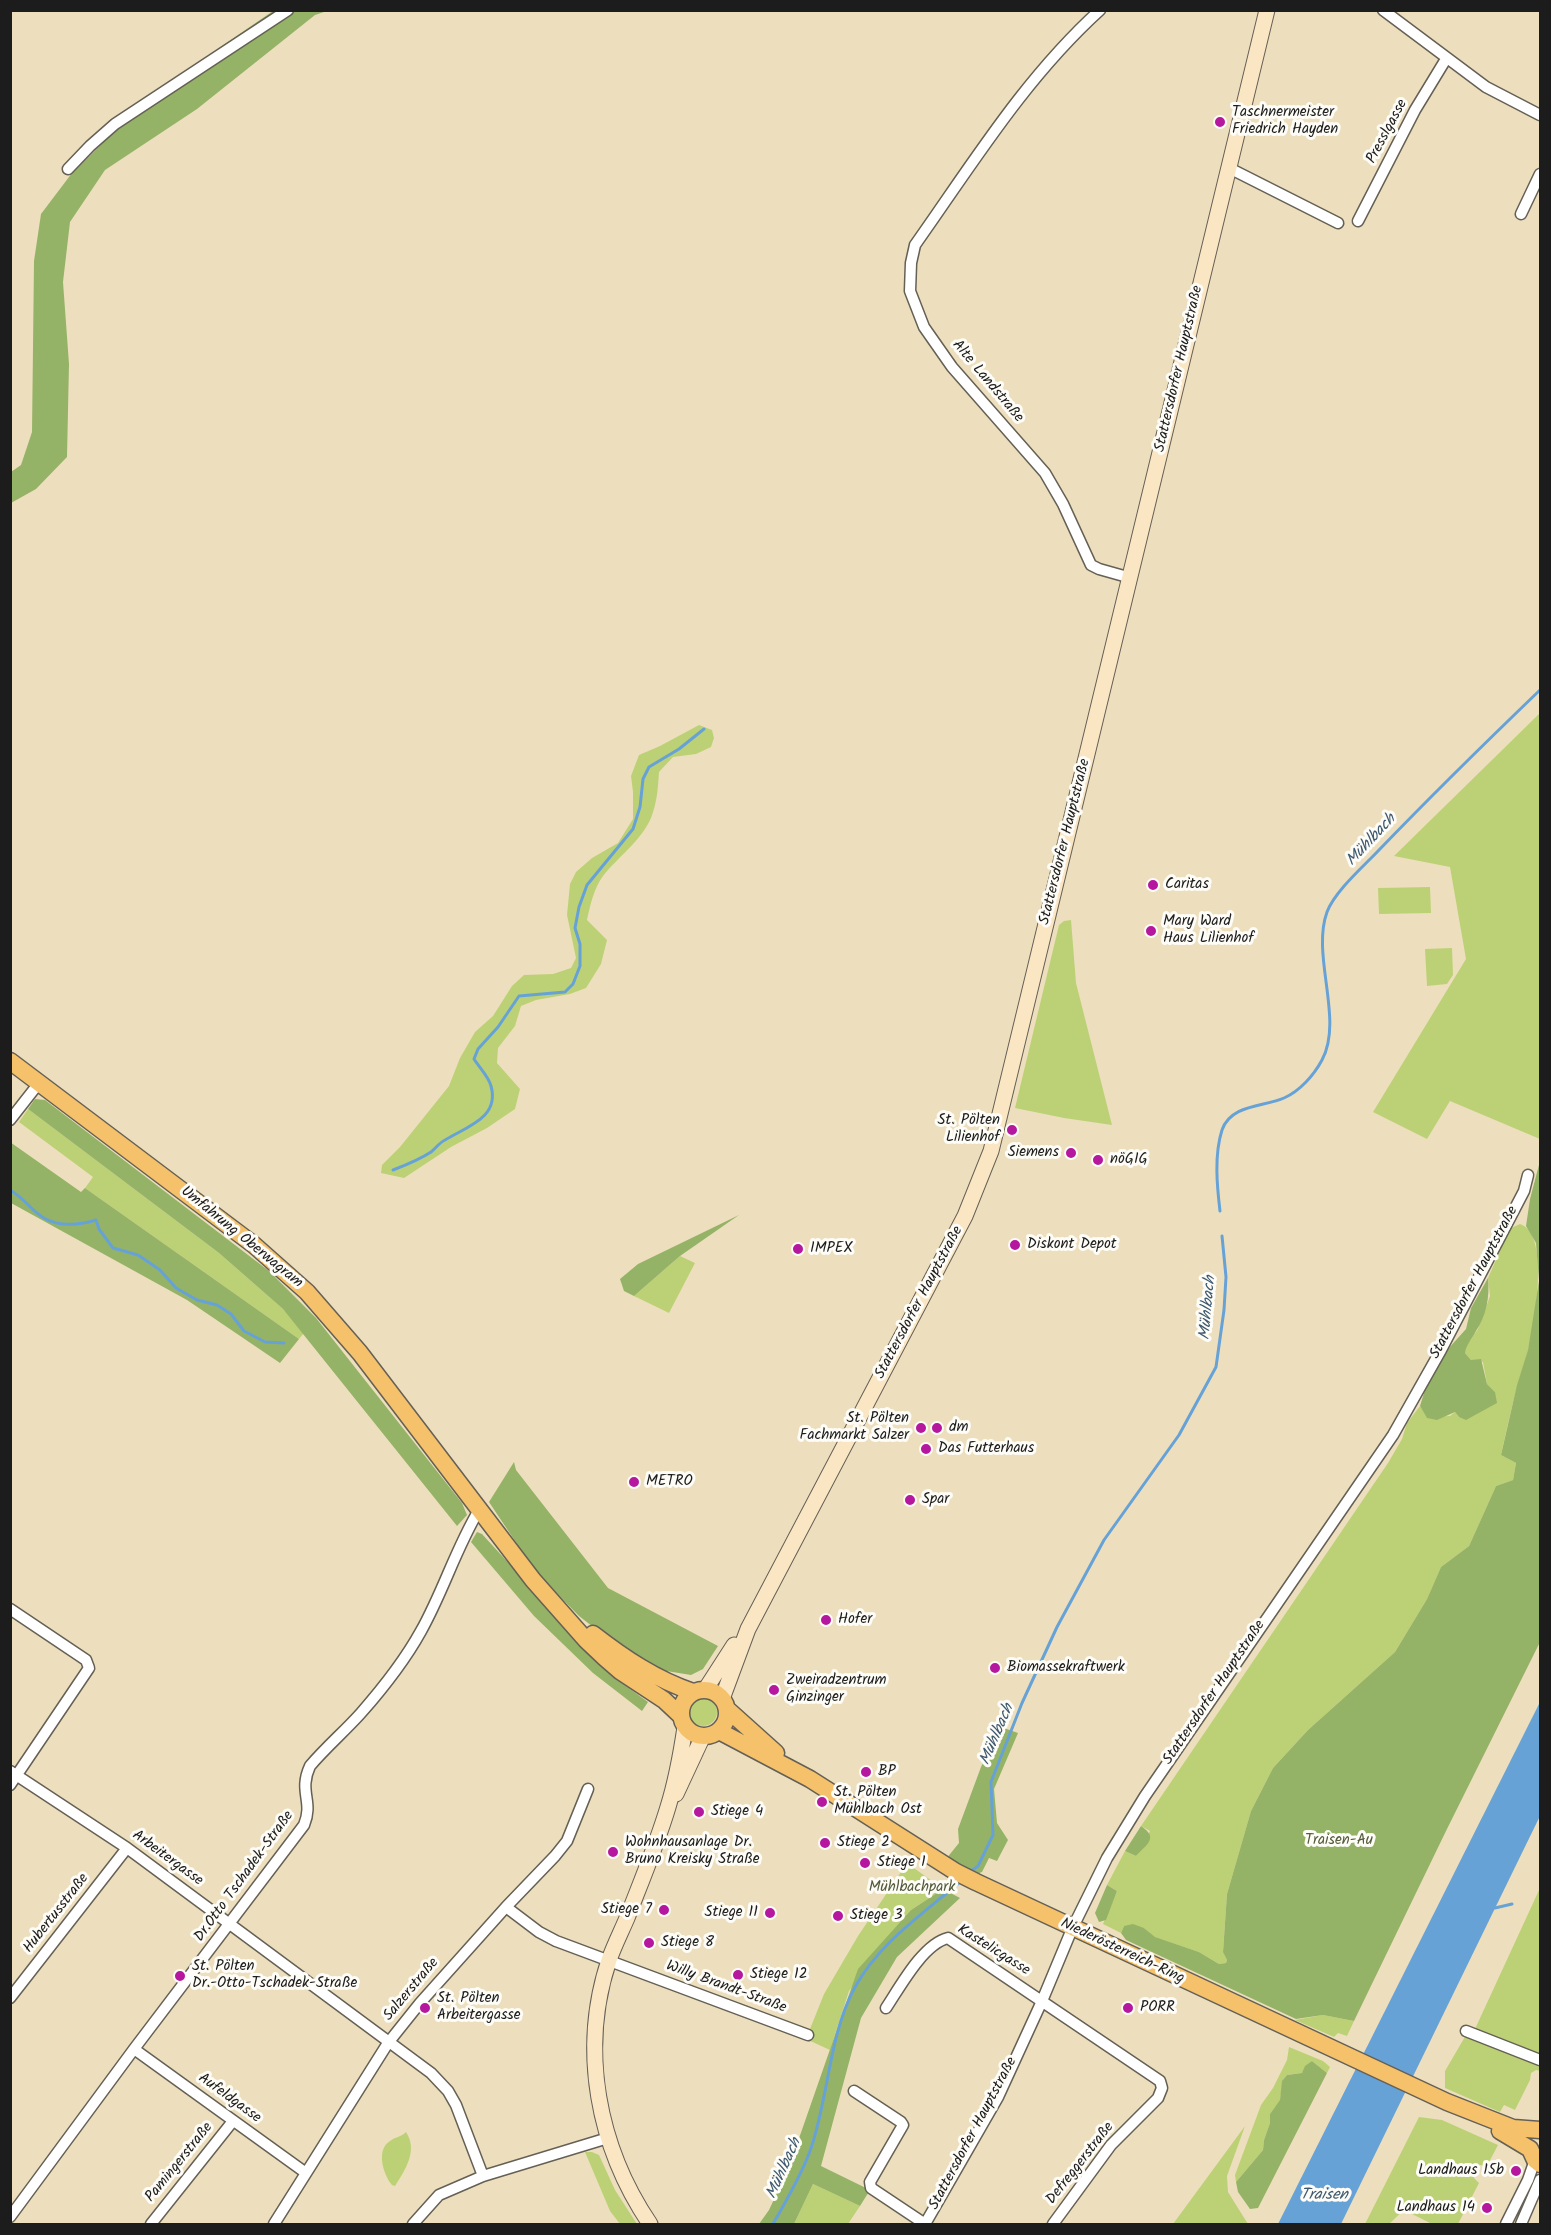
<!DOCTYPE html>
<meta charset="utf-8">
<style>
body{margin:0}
#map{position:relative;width:1551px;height:2235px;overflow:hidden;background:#eddfbe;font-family:Kalam,sans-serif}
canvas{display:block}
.frame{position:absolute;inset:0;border:12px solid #1c1c1c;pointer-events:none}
</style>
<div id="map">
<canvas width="1551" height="2235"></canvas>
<div class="frame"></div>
</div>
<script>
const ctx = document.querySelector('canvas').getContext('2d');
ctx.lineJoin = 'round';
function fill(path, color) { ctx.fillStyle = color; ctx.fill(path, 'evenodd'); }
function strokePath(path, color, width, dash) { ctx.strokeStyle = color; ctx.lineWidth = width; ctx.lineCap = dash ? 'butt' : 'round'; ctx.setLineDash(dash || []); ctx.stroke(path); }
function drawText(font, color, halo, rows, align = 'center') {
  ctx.font = font + ' Kalam,sans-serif'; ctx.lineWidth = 6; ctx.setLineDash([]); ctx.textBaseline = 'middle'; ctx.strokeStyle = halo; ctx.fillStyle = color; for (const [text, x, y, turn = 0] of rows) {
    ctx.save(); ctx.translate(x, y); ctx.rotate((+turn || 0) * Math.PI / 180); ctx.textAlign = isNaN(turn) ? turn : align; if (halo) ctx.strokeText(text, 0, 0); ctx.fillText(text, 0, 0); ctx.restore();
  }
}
fill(new Path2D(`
 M1540,713v426l-90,-38 -23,38 -54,-27 93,-153 -16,-92 -56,-11z
 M699,725l13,5 2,8 -3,9 -15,7 -23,3 -14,15c-1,16 -2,31 -8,46 -10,23 -33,39 -48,58 -9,12 -13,30 -16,44l20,20 -6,24 -15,24 -16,6 -34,6 -15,6 -6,20 -17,22 -1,15 23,26 -5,20 -28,19 -36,19 -47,31 -23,-5 1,-8 18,-18 49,-61 11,-28 15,-26 18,-16 19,-30 12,-11 29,-1 18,-6 5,-10 -9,-43 3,-31 6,-12 16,-14 26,-15 15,-24v-27l-2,-16 8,-21 21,-9z
 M1430,887l1,26 -52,1 -1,-26z
 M1071,920l5,63 36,142 -48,-7 -49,-10 44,-183 5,-4z
 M1452,948l1,27 -6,9 -20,2 -2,-37z
 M28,1109l191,144 64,56 21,24 -5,6 -214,-151 8,-11 -74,-55z
 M1520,1224c31,10 14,102 8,127 -3,12 -8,24 -11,36 -6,22 -11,45 -16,68l15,8 -3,17 -17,6 -27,60 -28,21 -14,32 -32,53 -87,78 -35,38 -22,43 -24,83 -4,57 4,9 -1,3 -7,1 -20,-12 -45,-15 -10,-9 -20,-2 -3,7 -18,-9 14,-33 -10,-6 18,-34 11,5 14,-25 -9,-5 247,-363 14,-24 5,-16 13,-17 7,11 23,-1 5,-4 4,5 36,-25 -8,-8 -4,-22 -12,-2 -6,-7v-5l13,-19 12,-33 -2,-18 19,-43 4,-7z
 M680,1256l15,7 -26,50 -35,-17z
 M689 1712a14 14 0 1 1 28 0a14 14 0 1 1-28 0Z
 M907,1863l36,26 -32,21 -62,81 -19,59 -24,-11 18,-45 34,-58z
 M1540,1888v167l-65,-26z
 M1323,2015l31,6 -7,15 -9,-3 -4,4 -39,-17z
 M1466,2035l74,29v7l-4,-1 -5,3 -1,7 -15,30 -11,-5 -4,7 -55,-24v-17z
 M1289,2047l34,14 7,6 -3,6 -15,-12 -10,12 -15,2 -4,5 -3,21 -10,13v9l-6,17 -1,10 -27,32 -1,-7 26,-70 12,-17 14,-28z
 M1419,2117l23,3 56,25 -11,21 -7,-1 -6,5v8l5,5 -21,41h-26l-28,-14 -15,14h-24z
 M1245,2126l-18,50 1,16 20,32h-75z
 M406,2132c12,18 0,37 -11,54l-3,-1c-8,-9 -17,-35 -2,-44 5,-4 11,-4 16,-9z
 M585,2152h7l7,3 16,35 22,34h-17l-10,-13z
 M813,2184l47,22 -12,18h-54z`), '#bcd175');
fill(new Path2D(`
 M273,11h54l-12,4 -118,94 -92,61 -35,52 -7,60 6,82 -2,93 -31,32 -25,14v-31l10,-7 11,-33 2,-171 7,-47 31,-41 45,-44 51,-34 19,-25z
 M35,1099l10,1 224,171 47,47 146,185 5,12 -10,11 -174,-217 -64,-56 -191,-144z
 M10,1142l71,50 4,-4 214,151 -19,24 -93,-63 -176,-97z
 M1540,1161v481l-94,189 -92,190 -31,-6 -27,4 -170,-79 -5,-7 3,-7 9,-2 11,4 11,9 44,15 20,12 7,-1 1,-3 -4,-8 4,-58 24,-83 22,-43 35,-38 87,-78 32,-53 14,-32 28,-21 27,-60 17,-6 3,-17 -15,-8 16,-70 11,-35 11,-69 -3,-38 -10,-17 4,-27z
 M739,1215l-59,41 -46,40 -10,-5 -4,-12 18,-15z
 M1488,1278c2,19 -2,38 -12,53 -4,8 -10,14 -11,22l6,7 10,-1 6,25 8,8 2,11 -31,17 -7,-3 -4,-5 -18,8 -10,-2 -7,-12 5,-16 23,-41 18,-20 5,-21z
 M514,1462l2,8 92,118 110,58 -15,23 -12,6 -37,-6 -34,-21 -41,-32 -44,-45 -46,-69z
 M477,1532l5,2 129,141 37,27 -6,9 -49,-38 -59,-57 -63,-74z
 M1001,1727l17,6 -24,56 3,34 11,17 -11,21 -8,-3 -7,14 -8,3 -28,-16 13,-16 -1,-14 23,-62z
 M1141,1826c18,12 6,18 -5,30l-11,-5z
 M1107,1885l10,6 -11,29 -7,2 -4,-9z
 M943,1889l17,9 -63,59 -36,61 -40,148 49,24 -10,16 -47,-22 -19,40h-35l10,-14 20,-43 69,-198 53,-59z
 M1312,2061l15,12 -69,135 -8,1 -12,-17 -2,-10 27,-32 1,-10 6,-17v-9l10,-14 2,-19 5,-6 15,-2 3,-7z`), '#95b366');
fill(new Path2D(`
 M1540,1702v114l-199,408h-63z`), '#67a2d7');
strokePath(new Path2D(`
 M393,1170c13,-5 26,-10 38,-18 5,-4 8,-9 14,-12 21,-13 55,-22 46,-54 -2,-9 -12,-19 -17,-27l4,-10 20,-22 21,-31 46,-4 8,-8 7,-18v-22l-5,-16 4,-21 8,-22 46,-56 7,-22 3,-28 6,-12 30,-18 25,-20
 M10,1190c14,8 23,22 34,28 15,9 35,7 52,2l3,9 14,19 25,7 22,15 16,18 21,12 20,5 14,9 13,17 21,11 19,1
 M1220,1211c-3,-25 -6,-56 2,-81 9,-26 42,-23 62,-32 16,-7 30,-23 38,-38 22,-41 -11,-104 5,-148 8,-21 37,-46 52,-62 53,-55 107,-108 161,-160
 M970,1872l8,-6 15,-31 -2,-53 31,-79 35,-76 47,-87 75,-105 37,-68 8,-57 2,-33 -4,-41
 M1495,1908l17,-4
 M773,2224c13,-23 28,-48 37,-73 19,-53 18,-114 45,-164 25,-45 68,-73 106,-106`), '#67a2d7', 3);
const street = new Path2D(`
 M1100,10c-75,68 -127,153 -185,235l-4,18 -1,28 14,36 28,40 93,106 18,31 28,61 8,4 32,9
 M1383,10l103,77 54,28
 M1229,168l109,55
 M68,169l22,-23 25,-22 173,-114
 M1521,214l19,-40
 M1358,221l57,-111 31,-51
 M10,1120l29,-37
 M10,1609l76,51 3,8 -79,117
 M10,1771l117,77 304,225 17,18 8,14 27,71
 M506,1907l33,25 17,9 252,94
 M10,1998l117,-150
 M886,2008c14,-21 37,-64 62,-70l212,143 2,7 -4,10 -47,47 -58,79
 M1466,2031l74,29
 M134,2049l172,124
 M854,2091l47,31 2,3 -33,57 1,6 54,36
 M10,2217l124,-168 170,-224c10,-24 -6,-33 6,-59 16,-19 35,-35 51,-53 22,-25 44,-53 60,-82 22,-39 35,-83 58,-121
 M151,2224l82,-103
 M274,2224l114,-181 32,-40 86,-96 49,-51 12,-15 21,-52
 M413,2224l26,-29 44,-19 125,-38
 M925,2224l73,-127 44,-96 30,-72 35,-71 38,-62 248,-361 48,-85 70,-134 13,-25 4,-16
 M1506,2224l22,-44 7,-20
 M1521,2224l19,-44`);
const secondary = new Path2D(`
 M705,1690l29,-45
 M722,1699l26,-70 217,-413 26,-65 276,-1141
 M676,1794l27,-58
 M650,2224c-52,-77 -71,-174 -41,-264 5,-14 12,-28 18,-42 14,-36 30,-74 41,-111 8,-26 13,-53 17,-80`);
const primary = new Path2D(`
 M10,1061l244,184 53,47 53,61 173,227 53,60 19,18 15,13 44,29 16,15
 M593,1634c31,24 62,45 100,58
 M681 1713a23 23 0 1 1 46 0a23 23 0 1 1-46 0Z
 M727,1709l49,44
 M719,1731l91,48 146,93 20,10 471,220 66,26 27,2
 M1500,2131l30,18 5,11 5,4`);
strokePath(street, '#656055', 13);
strokePath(secondary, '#656055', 17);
strokePath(primary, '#656055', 19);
strokePath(street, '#fff', 10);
strokePath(secondary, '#fbe6c4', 15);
strokePath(primary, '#f5c16b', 16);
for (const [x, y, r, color] of [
 [1220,122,6,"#b5179e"],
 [1153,885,6,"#b5179e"],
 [1151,931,6,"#b5179e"],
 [1012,1130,6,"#b5179e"],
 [1071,1153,6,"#b5179e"],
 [1098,1160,6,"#b5179e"],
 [1015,1245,6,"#b5179e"],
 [798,1249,6,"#b5179e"],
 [921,1428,6,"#b5179e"],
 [937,1428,6,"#b5179e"],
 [926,1449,6,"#b5179e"],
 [634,1482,6,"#b5179e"],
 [910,1500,6,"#b5179e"],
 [826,1620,6,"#b5179e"],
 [995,1668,6,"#b5179e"],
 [774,1690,6,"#b5179e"],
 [866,1772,6,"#b5179e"],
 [822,1802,6,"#b5179e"],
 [699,1812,6,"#b5179e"],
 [825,1843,6,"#b5179e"],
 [613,1852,6,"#b5179e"],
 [865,1863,6,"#b5179e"],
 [664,1910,6,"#b5179e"],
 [770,1913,6,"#b5179e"],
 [838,1916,6,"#b5179e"],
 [649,1943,6,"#b5179e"],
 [738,1975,6,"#b5179e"],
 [180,1976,6,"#b5179e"],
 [425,2008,6,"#b5179e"],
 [1128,2008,6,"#b5179e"],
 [1516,2171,6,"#b5179e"],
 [1487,2208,6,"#b5179e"]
]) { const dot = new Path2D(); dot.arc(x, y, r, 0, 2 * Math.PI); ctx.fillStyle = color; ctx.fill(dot); strokePath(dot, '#fdfcf7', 2); }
drawText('15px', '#1c1c1c', '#fdfcf7', [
 ["Taschnermeister",1232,113],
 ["Friedrich Hayden",1232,130],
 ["Caritas",1165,885],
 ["Mary Ward",1163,922],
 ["Haus Lilienhof",1163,939],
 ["St. Pölten",1000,1121,"right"],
 ["Lilienhof",1000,1138,"right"],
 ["Siemens",1059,1153,"right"],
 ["nöGIG",1110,1160],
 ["Diskont Depot",1027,1245],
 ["IMPEX",810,1249],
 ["St. Pölten",909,1419,"right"],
 ["Fachmarkt Salzer",909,1436,"right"],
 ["dm",949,1428],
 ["Das Futterhaus",938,1449],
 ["METRO",646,1482],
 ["Spar",922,1500],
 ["Hofer",838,1620],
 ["Biomassekraftwerk",1007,1668],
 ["Zweiradzentrum",786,1681],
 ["Ginzinger",786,1698],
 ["BP",878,1772],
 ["St. Pölten",834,1793],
 ["Mühlbach Ost",834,1810],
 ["Stiege 4",711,1812],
 ["Wohnhausanlage Dr.",625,1843],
 ["Bruno Kreisky Straße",625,1860],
 ["Stiege 2",837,1843],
 ["Stiege 1",877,1863],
 ["Stiege 7",652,1910,"right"],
 ["Stiege 11",758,1913,"right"],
 ["Stiege 3",850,1916],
 ["Stiege 8",661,1943],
 ["St. Pölten",192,1967],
 ["Dr.-Otto-Tschadek-Straße",192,1984],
 ["Stiege 12",750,1975],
 ["St. Pölten",437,1999],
 ["Arbeitergasse",437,2016],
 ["PORR",1140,2008],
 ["Landhaus 15b",1504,2171,"right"],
 ["Landhaus 14",1475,2208,"right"]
], 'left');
drawText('15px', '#1c1c1c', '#fdfcf7', [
 ["Presslgasse",1388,132,-62],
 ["Stattersdorfer Hauptstraße",1180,369,-77],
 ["Alte Landstraße",987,382,50],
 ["Stattersdorfer Hauptstraße",1066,842,-76],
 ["Umfahrung Oberwagram",241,1238,39],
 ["Stattersdorfer Hauptstraße",1475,1283,-62],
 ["Stattersdorfer Hauptstraße",920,1303,-62],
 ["Stattersdorfer Hauptstraße",1215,1693,-56],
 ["Arbeitergasse",167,1859,36],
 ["Dr.Otto Tschadek-Straße",245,1877,-54],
 ["Hubertusstraße",57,1914,-52],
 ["Kastelicgasse",993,1951,32],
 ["Niederösterreich-Ring",1122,1952,25],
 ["Willy Brandt-Straße",726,1988,20],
 ["Salzerstraße",412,1990,-50],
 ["Aufeldgasse",229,2099,36],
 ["Stattersdorfer Hauptstraße",974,2134,-62],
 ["Pamingerstraße",180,2163,-51],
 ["Defreggerstraße",1081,2164,-52]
]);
drawText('15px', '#545b3b', '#fdfcf7', [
 ["Traisen-Au",1339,1841],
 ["Mühlbachpark",912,1888]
]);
drawText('italic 16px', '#3e5870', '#fdfcf7', [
 ["Mühlbach",1372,841,-47],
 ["Mühlbach",1209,1308,-85],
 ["Mühlbach",998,1735,-67],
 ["Mühlbach",785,2169,-66],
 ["Traisen",1324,2196]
]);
</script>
